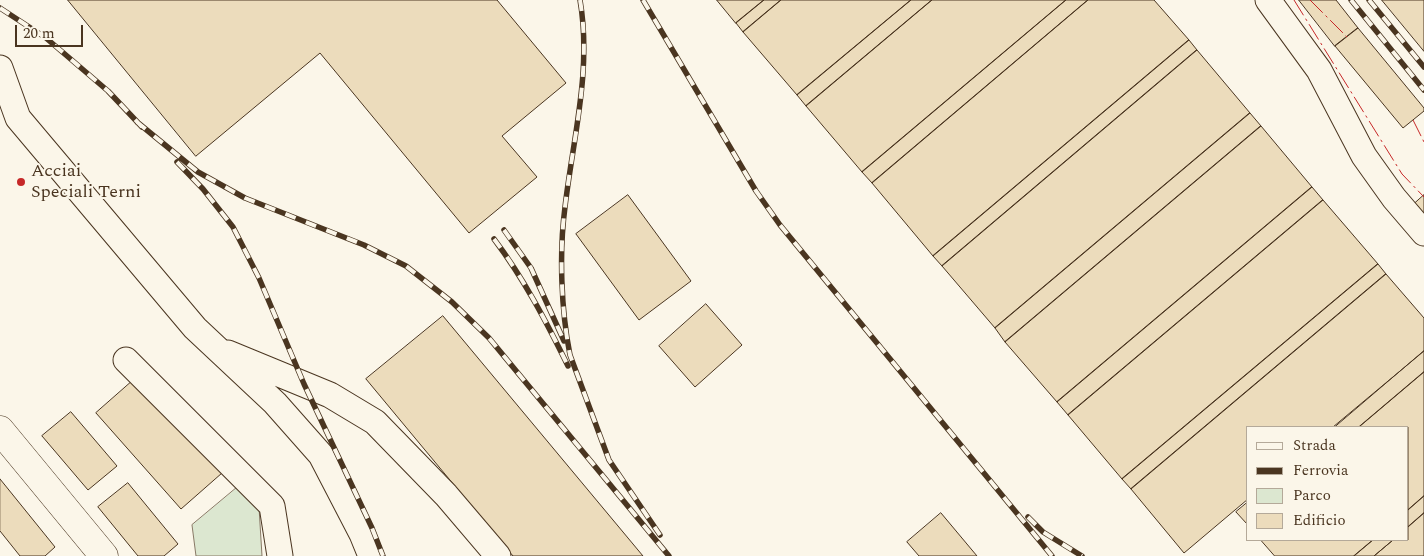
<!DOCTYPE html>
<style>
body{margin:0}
#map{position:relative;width:1424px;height:556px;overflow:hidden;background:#fbf6e9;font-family:Spectral,serif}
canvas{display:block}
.legend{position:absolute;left:1246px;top:426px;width:162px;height:115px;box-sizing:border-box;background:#fbf6e9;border:1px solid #b4a999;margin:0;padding:6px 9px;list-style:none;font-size:15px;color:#4a3520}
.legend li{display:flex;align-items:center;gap:10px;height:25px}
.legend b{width:25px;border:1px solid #b4a999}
.scale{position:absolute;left:15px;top:25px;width:68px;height:22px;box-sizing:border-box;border:2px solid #4a3520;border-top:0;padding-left:6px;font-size:15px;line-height:18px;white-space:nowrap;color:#4a3520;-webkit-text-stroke:4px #fbf6e9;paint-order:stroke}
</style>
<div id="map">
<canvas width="1424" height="556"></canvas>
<ul class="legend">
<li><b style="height:6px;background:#fbf6e9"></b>Strada</li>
<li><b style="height:6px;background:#4a3520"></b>Ferrovia</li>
<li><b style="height:14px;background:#dce7d0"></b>Parco</li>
<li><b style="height:14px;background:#ecdcbc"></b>Edificio</li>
</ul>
<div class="scale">20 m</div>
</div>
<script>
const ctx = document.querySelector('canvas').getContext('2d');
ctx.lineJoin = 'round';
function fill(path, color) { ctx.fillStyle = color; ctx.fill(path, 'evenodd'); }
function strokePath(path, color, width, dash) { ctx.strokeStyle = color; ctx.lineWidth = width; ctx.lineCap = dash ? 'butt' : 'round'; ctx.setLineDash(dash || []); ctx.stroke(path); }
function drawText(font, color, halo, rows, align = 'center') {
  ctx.font = font + ' Spectral,serif'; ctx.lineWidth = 4; ctx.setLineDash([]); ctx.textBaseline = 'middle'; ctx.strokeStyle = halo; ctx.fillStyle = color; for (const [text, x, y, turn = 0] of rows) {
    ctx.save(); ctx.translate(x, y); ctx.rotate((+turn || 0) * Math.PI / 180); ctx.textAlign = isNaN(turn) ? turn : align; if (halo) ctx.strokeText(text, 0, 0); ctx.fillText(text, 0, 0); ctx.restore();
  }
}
const green = new Path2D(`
 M246,480l12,11 4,65h-66l-4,-31z`);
fill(green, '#dce7d0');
strokePath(green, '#887966', 1);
const building = new Path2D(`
 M68,0h429l69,83 -64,53 35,41 -68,56 -149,-180 -124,103z
 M717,0h47l-28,23z
 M764,0h17l-38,32 -7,-9z
 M781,0h130l-114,95 -54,-63z
 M911,0h21l-126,106 -9,-11z
 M932,0h134l-204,172 -56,-66z
 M1066,0h22l-216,183 -10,-11z
 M1088,0h66l35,40 -256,216 -61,-73z
 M1299,0h37l22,28 -23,18z
 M1382,0h42v51z
 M1358,28l66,80v3l-21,17 -68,-82z
 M1189,40l8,10 -255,216 -9,-10z
 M1197,50l53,63 -255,215 -53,-62z
 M1250,113l11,13 -256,216 -10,-14z
 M1261,126l51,61 -255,215 -52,-60z
 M1312,187l11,13 -255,215 -11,-13z
 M628,195l63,86 -52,39 -63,-86z
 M1424,195v22l-11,-12z
 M1323,200l55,64 -256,215 -54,-64z
 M1378,264l8,10 -255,215 -9,-10z
 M1386,274l38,44v33l-91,76h-85v72l-64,54 -53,-64z
 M706,304l36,41 -47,42 -36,-41z
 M443,316l200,240h-130l-147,-177z
 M1424,351v21l-65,55h-24z
 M1424,372v124l-16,14v-83h-49z
 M137,377l85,96 -41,36 -85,-96z
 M71,412l46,54 -29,24 -46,-54z
 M0,479l55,68 -10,9h-25l-20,-25z
 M128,483l50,61 -14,12h-26l-40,-49z
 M1424,496v17l-16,14v-17z
 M1248,502v21l-1,1 -11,-12z
 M941,513l36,43h-58l-12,-14z
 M1424,513v43h-50l19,-16h15v-13z
 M1261,540h112l-19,16h-79z
 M1373,540h20l-19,16h-20z`);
fill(building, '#ecdcbc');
strokePath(building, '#4a3520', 1);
const minor = new Path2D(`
 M1268,0l51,70 45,86 30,42 30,35
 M0,68l18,50 177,210 80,75 46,52 41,79 9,22
 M228,353l102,42 45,27 71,73 52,61
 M126,360l146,146 8,50`);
const major = new Path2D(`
 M0,430l104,126`);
strokePath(minor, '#4a3520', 27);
strokePath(major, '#4a3520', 29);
strokePath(minor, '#fbf6e9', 25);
strokePath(major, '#fbf6e9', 28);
const rail = new Path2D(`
 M580,0c12,70 -7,138 -15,207 -6,45 -4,103 5,148l39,105 51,75
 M643,0l113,191 24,34 272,331
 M1351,0l73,90
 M1369,0l55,67
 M0,8l46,30 62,53 34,36
 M137,122l61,50 47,26 119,47 42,21 46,36 37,36 180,218
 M177,162l26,27 30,38 26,51 45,106 68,144 11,28
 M504,230l27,38 33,73
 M494,239c30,40 52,82 74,127
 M1028,517l15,15 39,24`);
strokePath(rail, '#4a3520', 5.5);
strokePath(rail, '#fbf6e9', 4, [11]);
strokePath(new Path2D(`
 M1294,0l108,174 22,23
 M1310,0l37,37
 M1413,120l11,22`), '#c62828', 1, [18, 4, 2.5, 4]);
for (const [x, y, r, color] of [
 [21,182,5,"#c62828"]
]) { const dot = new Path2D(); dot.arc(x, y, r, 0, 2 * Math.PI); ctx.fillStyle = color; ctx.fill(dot); strokePath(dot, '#fbf6e9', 2); }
drawText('18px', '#4a3520', '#fbf6e9', [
 ["Acciai",31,172],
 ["Speciali Terni",31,193]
], 'left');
</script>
